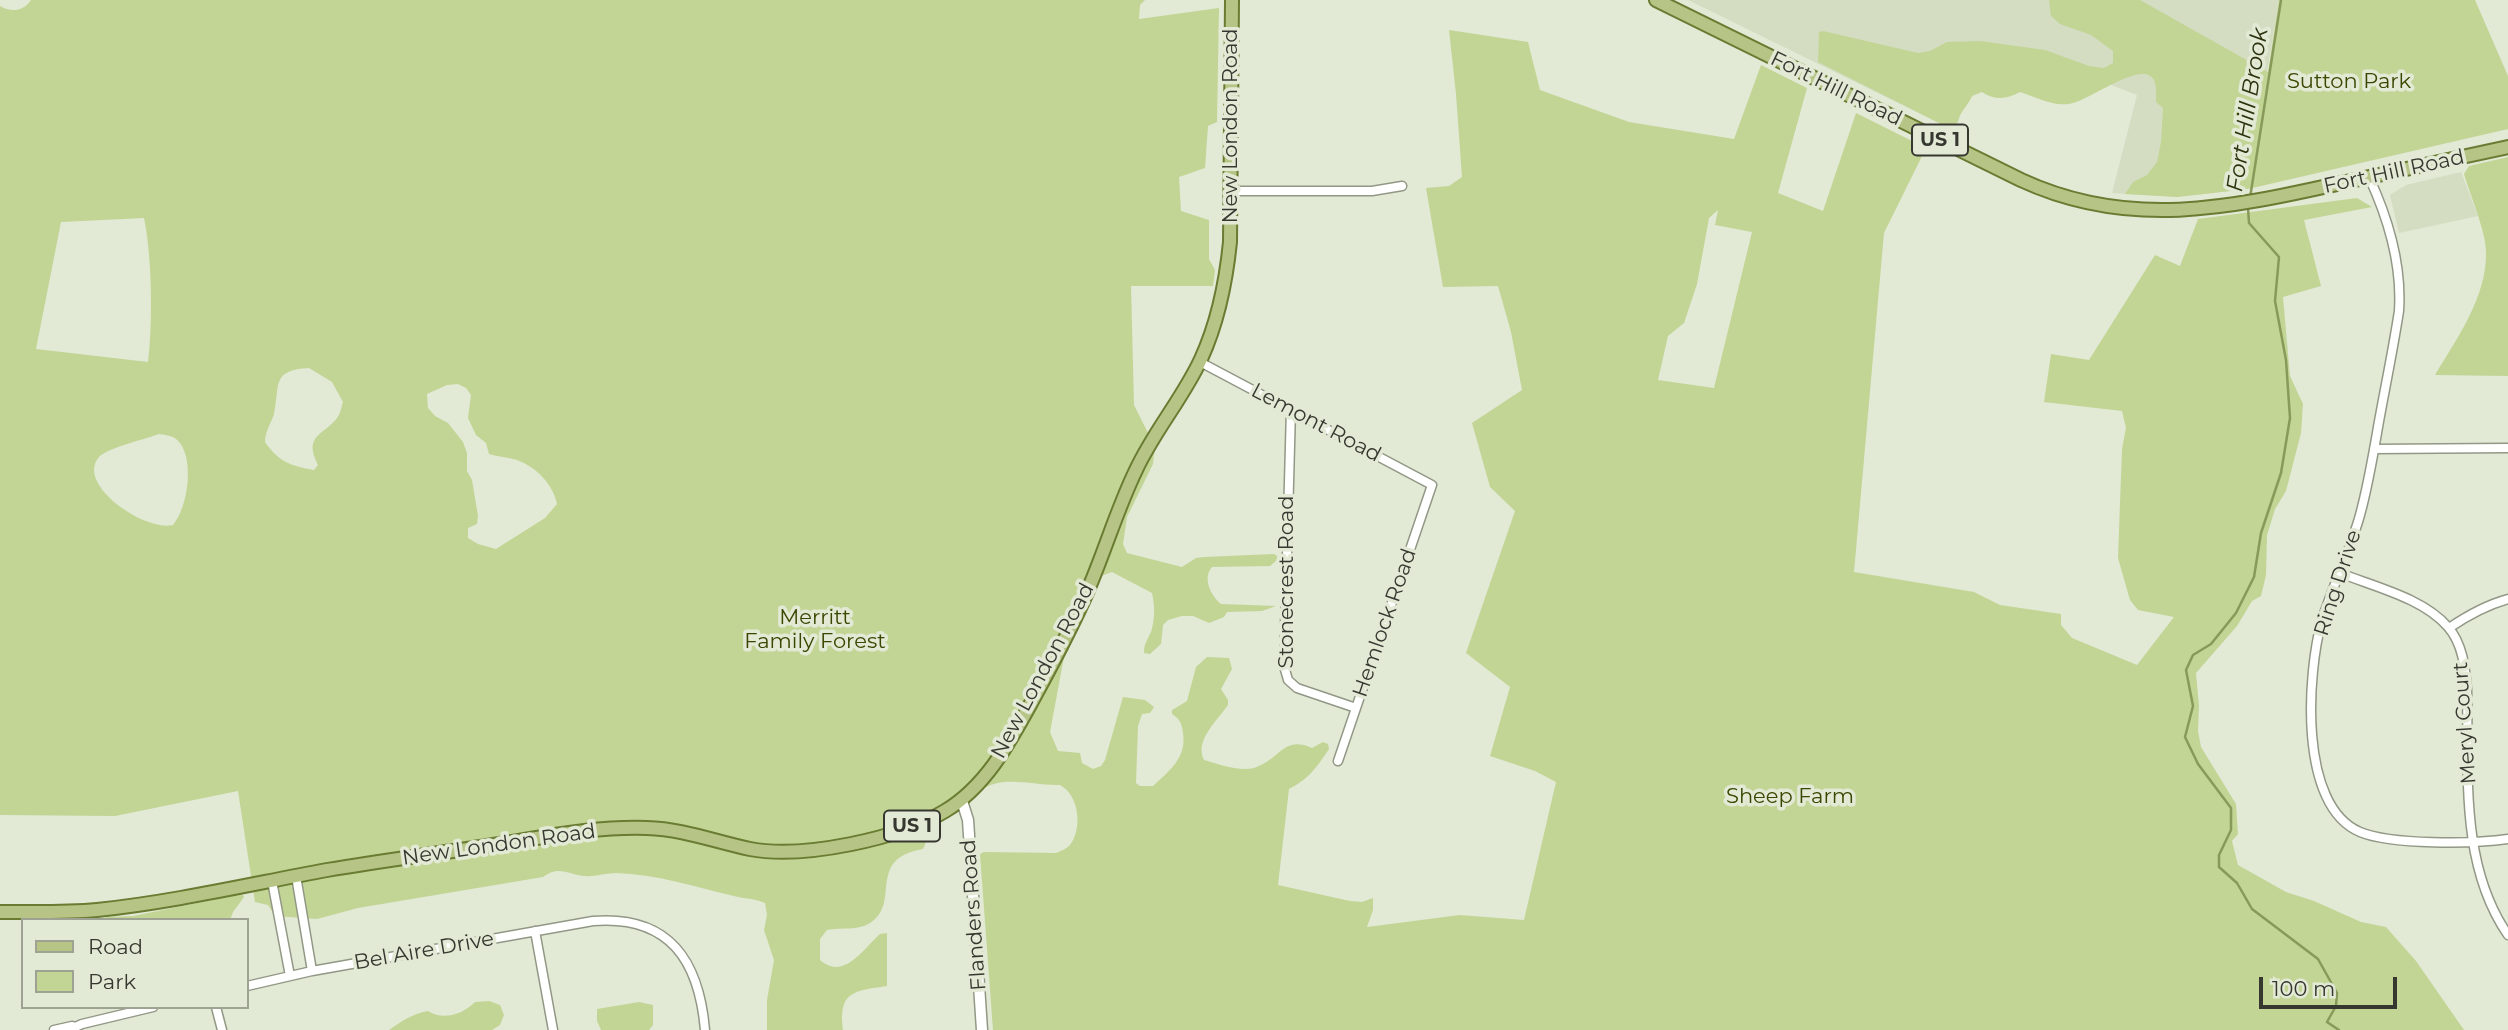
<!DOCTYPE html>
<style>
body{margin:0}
#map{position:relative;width:2508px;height:1030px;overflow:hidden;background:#e2e9d5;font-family:Montserrat,sans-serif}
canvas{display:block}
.legend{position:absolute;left:21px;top:918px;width:228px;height:91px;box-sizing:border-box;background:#e2e9d5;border:2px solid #9da293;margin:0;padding:9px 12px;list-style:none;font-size:21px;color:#363830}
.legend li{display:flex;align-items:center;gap:14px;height:35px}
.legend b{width:35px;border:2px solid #9da293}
.scale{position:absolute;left:2259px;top:977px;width:138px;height:32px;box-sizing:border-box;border:4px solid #363830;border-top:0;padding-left:9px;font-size:21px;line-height:24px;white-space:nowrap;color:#363830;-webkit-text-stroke:5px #e2e9d5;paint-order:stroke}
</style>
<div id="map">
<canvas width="2508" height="1030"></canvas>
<ul class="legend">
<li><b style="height:9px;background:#b6c585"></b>Road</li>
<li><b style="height:19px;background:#c2d595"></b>Park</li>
</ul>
<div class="scale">100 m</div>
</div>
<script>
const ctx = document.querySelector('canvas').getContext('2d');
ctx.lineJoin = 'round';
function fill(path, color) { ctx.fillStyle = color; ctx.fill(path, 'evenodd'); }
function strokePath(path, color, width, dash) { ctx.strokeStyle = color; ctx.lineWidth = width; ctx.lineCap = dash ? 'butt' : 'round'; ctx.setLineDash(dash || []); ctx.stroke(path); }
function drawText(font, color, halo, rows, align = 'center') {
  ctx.font = font + ' Montserrat,sans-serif'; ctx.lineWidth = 7; ctx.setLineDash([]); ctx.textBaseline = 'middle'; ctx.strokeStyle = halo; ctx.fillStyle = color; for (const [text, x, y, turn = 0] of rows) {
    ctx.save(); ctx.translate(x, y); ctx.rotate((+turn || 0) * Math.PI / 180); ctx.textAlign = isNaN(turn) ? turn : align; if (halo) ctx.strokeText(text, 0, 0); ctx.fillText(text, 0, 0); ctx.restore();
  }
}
fill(new Path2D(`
 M1688,0h591l-31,189 -71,8 -65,-4 25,-98 -70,-27 -84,-14 -36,73z
 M2461,172l17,44 -79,17 -9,-38 16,-10z`), '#d4ddc2');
fill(new Path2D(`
 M31,0h1114l-5,5 -1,14 80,-11 -2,114 -9,4 -3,42 -26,9 2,34 28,9v39l6,11 -2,16h-82l3,119 21,42 -2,17 -26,53 -4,27 4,9 55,14 14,-9 8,-1 70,-3 3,2v4l-7,6 -58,1c-10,11 -1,29 9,37l55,2 -14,5 -35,1 -3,5 -15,6 -16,-7h-11l-14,4 -5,5 -2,19 -11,10 -6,-1c0,-10 3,-12 7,-21 4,-12 4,-27 1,-39l-40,-21 -11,4 -37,81 -14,75 8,19 22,2 2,10 11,6 8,-3 4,-6 18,-63 22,3 9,7 -4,6 -8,1 -4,12 -2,57 4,3h13c16,-15 34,-28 30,-53 -1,-9 -3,-14 -11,-19v-4l15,-9 9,-34 11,-10 22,1 3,11 -11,20 7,11v5c-10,15 -34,35 -24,55 14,4 35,12 50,8 26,-8 29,-33 58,-20l11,-6 5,2 1,5c-13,19 -19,29 -40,40l-11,96 72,16 12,1 11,-4v12l-6,17 93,-12 64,5 32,-138 -21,-11 -45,-15 20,-69 -44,-34 49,-142 -25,-24 -18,-64 50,-33 -11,-58 -13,-46 -55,1 -17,-99 23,-2 13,-9 -6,-83 -7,-64 79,12 12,48 89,32 105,17 27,-74 46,23 -29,105 45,18 33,-98 70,35 -42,85 -30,339 120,20 26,13 61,9v11l11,13 65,27 37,-48 -36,-7 -8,-10 -12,-42 4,-109 4,-21 -4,-17 -78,-9 7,-48 38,6 66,-105 25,11 18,-47 159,-21 15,9 -68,13 17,66 -38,11 7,79 13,28 -2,29 -15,58 -11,18 -8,26 -1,40 -5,21 -9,5 -15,25 -41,47 3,33 -1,25 3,16 35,57 2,30 -6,7 6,24 48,27 28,9 47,21 25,5 30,34 48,69h-1471l-13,-176 4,-2 72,1c5,-2 10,-4 14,-8 13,-17 9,-50 -10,-60 -25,1 -56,-10 -77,4l-51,39 -9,21c-58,10 -21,54 -53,74 -12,8 -29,4 -43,7l-7,9v21c24,21 43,-11 60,-26l7,-1v53c-33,5 -49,5 -44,44h-76v-30l7,-40 -10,-30 3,-15 -2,-12c-11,-5 -20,-4 -31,-7 -39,-9 -78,-22 -118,-23 -10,0 -22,4 -32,3 -17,-2 -25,-11 -41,1l-185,31 -41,11 -42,-3 -7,-11 -13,-3 -17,-111 -123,25 -115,-1v-809c11,7 24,5 31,-6zM1718,210l-3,15 37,7 -38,156 -56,-8 10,-44 16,-13 13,-39 12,-66zM144,218c8,38 9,104 4,144l-112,-13 25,-127zM309,368l23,14 11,20c-2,5 -2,11 -6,16 -14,18 -34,17 -19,47l-4,5c-24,-4 -36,-9 -49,-28 0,-11 6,-18 9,-28 6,-29 -3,-44 35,-46zM458,384l8,4 5,7 -3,23 8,17 10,8 3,11c9,3 19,3 28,6 19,7 36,24 40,44l-12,14 -49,31 -18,-5 -10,-6v-10l9,-4 1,-8 -6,-36 -5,-9v-18l-4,-11 -15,-19 -13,-7 -7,-8 -1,-14 20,-9zM159,434c8,1 16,2 21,9 14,19 8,64 -7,82 -27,7 -98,-40 -74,-68 8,-9 47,-18 60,-23z
 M2049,0h91l128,72 11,-72h196l33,76v53l-260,60 -71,8 -52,-3 8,-12 14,-7 10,-13 4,-20 2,-34 -7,-6c0,-7 1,-16 -2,-22 -12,-22 -67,23 -86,24 -16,2 -33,-7 -48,-12 -13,7 -25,9 -38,0l-10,4c-4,10 -12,15 -14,26l-5,4 -6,1 -129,-65 1,-30 4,-1 95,22 12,-2 17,-9 33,-1 65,9 44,16 15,2 9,-5v-12l-22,-16 -31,-11 -9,-8z
 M2508,157v219l-73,-1c22,-37 52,-78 51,-123 0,-21 -16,-57 -22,-78l5,-8z
 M242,894l2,3 -11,15 -3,8h-128l5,-3 26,-1z
 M489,1001l11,4 4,10 -4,10 -8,5h-103c13,-9 23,-16 39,-19 16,10 35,3 47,-9z
 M639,1002l14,3v20l-4,5h-48l-4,-9v-12z`), '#c2d595');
strokePath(new Path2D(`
 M2250,198l31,-198
 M2248,208l1,15 30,34 -4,44 11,59 4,58 -9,55 -20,60 -7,44 -18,36 -25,31 -18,11 -7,15 7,36 -8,31 13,27 33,44v22l-12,25v12l18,16 15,26 66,50 19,34 -1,13 -9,16 12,8`), '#889958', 2.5);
const minor = new Path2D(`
 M2369,177c19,41 33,89 30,134 -6,39 -14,77 -21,116 -5,29 -10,59 -18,88 -10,36 -27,70 -38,105 -15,53 -24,186 38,212 31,13 114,12 148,7
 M1231,191h141l30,-5
 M1200,362l232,123 -94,276
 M1291,409l-7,257 4,14 9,8 59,20
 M2374,449l134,-1
 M2340,573c35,14 83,25 108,54 15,17 17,41 19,62 2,82 -8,175 41,246
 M2449,628c19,-13 37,-23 59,-29
 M296,876l16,95
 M272,881l18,95
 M535,931l18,99
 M247,986l65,-15 281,-50c77,-6 106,40 112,109
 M216,1007l6,23
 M54,1030l18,-4
 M69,1030l13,-6 71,-17`);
const tertiary = new Path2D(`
 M962,801l6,19 14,210`);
const primary = new Path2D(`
 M1656,0l365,180c110,51 212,27 325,2 54,-12 108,-23 162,-35
 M0,912c32,0 65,1 97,-2 77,-8 154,-26 230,-40 53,-9 107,-16 160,-24 53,-8 107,-20 160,-18 36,1 69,14 103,21 53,10 149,-10 195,-38 40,-24 63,-66 85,-106 20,-37 41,-75 58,-115 17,-39 29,-81 48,-120 18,-39 47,-72 65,-111 17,-37 25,-77 29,-117l2,-242`);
strokePath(minor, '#929886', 11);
strokePath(tertiary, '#929886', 13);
strokePath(primary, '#6a7b32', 16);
strokePath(minor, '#fff', 8);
strokePath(tertiary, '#fff', 10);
strokePath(primary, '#b6c585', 12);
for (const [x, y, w] of [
 [1940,140,56],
 [912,826,56]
]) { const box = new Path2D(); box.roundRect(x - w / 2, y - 15.5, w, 31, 5); ctx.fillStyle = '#e2e9d5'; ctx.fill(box); strokePath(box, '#363830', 2); }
drawText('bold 19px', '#363830', null, [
 ["US 1",1940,140],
 ["US 1",912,826]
]);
drawText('21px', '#394701', '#e2e9d5', [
 ["Sutton Park",2349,82],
 ["Merritt",815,618],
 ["Family Forest",815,642],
 ["Sheep Farm",1790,797]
]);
drawText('21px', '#363830', '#e2e9d5', [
 ["Fort Hill Road",1836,89,26],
 ["New London Road",1231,126,-90],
 ["Fort Hill Road",2394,172,-12],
 ["Lemont Road",1316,423,28],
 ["Stonecrest Road",1287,582,-90],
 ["Ring Drive",2338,583,-72],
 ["Hemlock Road",1385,623,-71],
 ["New London Road",1043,671,-62],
 ["Meryl Court",2465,723,-94],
 ["New London Road",499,845,-8],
 ["Flanders Road",974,915,-94],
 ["Bel Aire Drive",424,951,-10]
]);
drawText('italic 23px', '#2a330d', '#e2e9d5', [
 ["Fort Hill Brook",2248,110,-81]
]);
</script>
